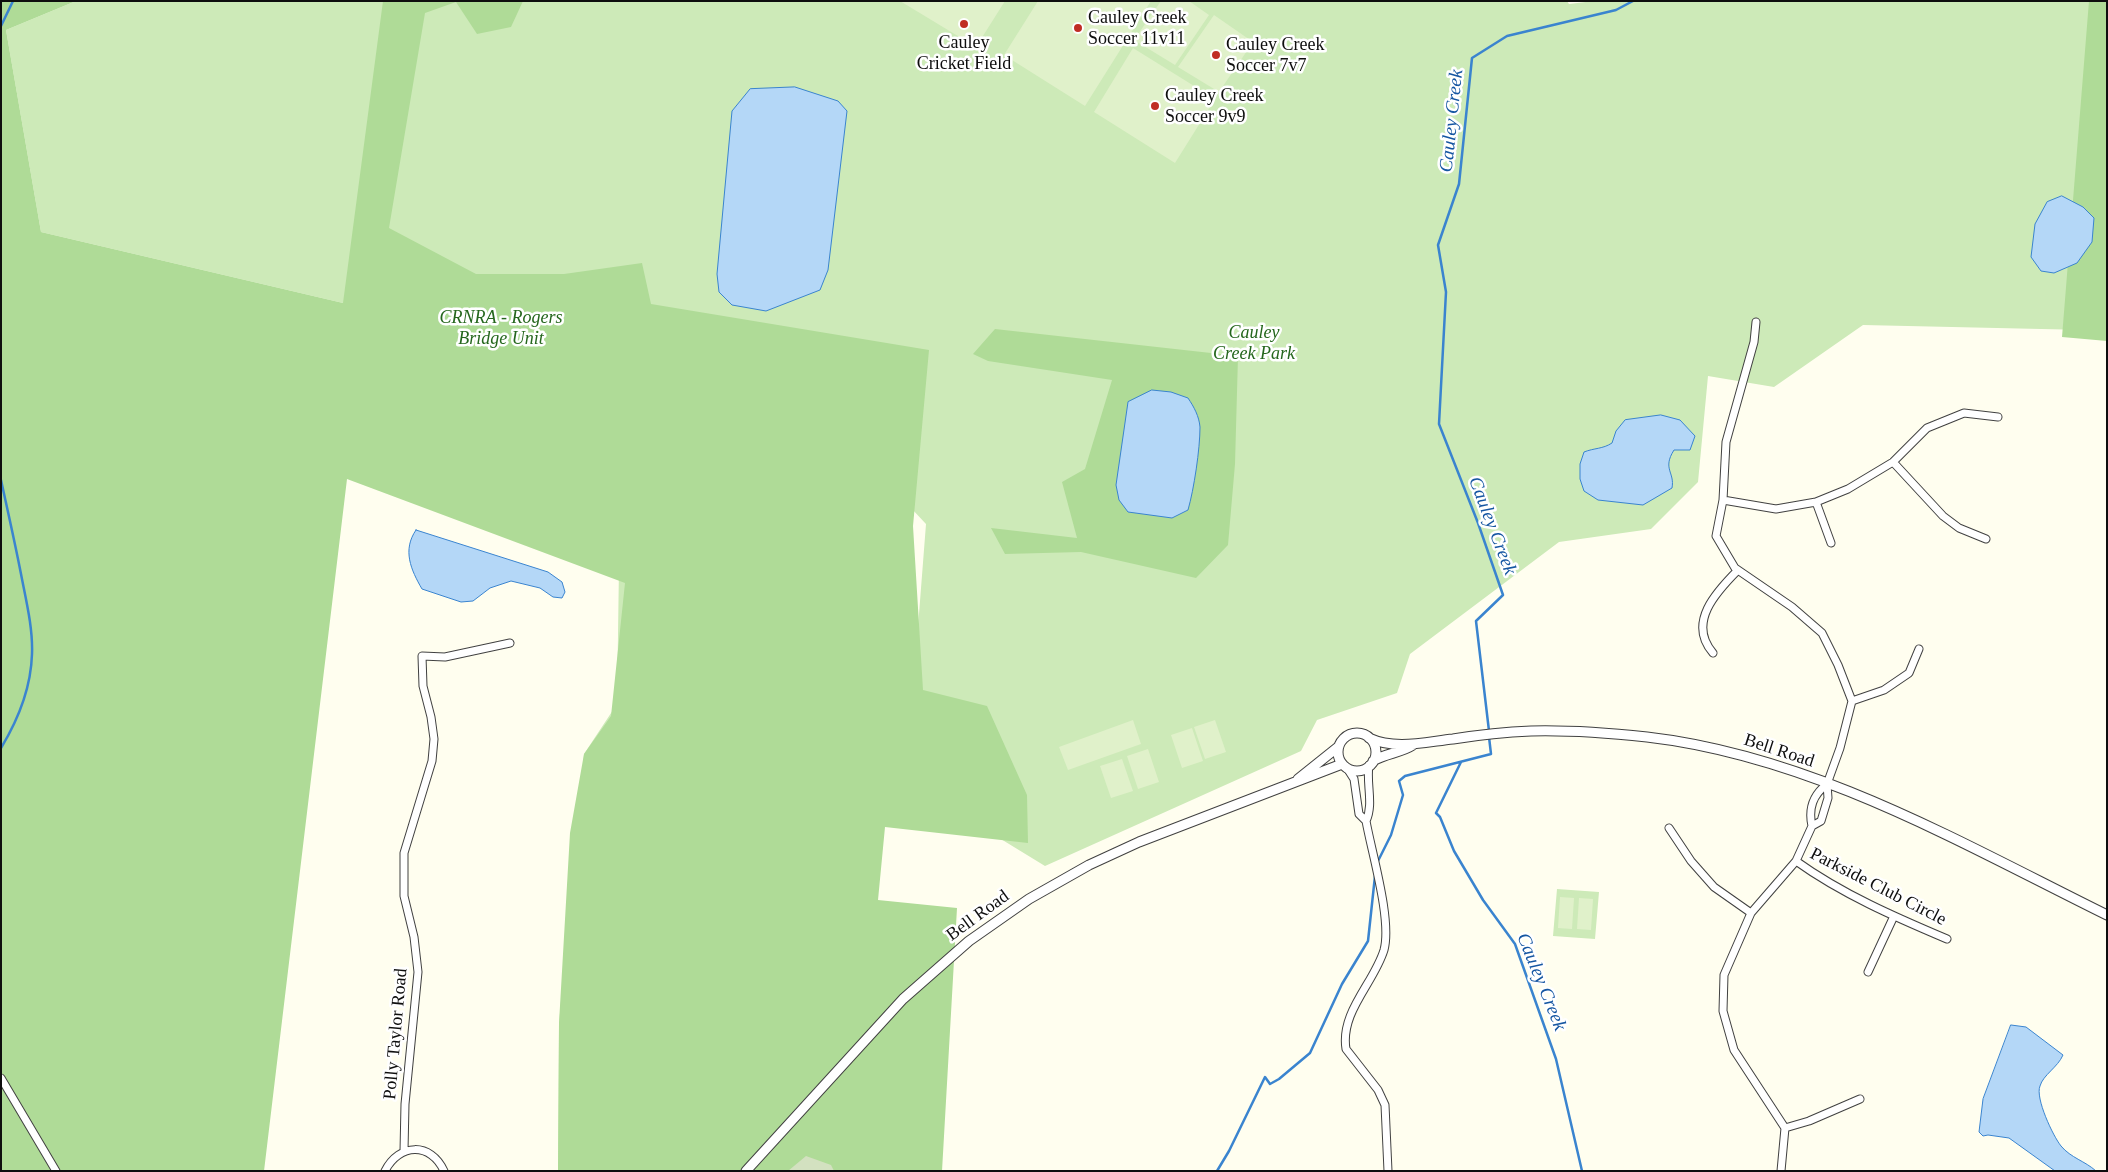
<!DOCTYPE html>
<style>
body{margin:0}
#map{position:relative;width:2108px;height:1172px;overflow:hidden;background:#fffeef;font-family:Georgia,serif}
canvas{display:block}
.frame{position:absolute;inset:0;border:2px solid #0e0e0e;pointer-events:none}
</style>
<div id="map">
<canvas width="2108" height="1172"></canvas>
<div class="frame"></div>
</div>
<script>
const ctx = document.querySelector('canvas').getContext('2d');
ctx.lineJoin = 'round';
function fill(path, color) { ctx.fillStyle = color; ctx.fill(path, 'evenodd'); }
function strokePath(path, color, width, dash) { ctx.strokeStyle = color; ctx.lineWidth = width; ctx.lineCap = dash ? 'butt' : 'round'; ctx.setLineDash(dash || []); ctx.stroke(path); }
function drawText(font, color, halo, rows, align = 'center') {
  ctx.font = font + ' Georgia,serif'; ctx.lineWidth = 5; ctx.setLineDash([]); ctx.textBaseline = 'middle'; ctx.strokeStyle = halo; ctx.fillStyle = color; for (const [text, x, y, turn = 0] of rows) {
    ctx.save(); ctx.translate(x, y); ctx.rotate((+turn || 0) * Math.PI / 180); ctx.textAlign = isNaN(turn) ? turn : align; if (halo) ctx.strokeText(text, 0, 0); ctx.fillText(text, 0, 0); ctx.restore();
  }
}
fill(new Path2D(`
 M76,1h1491l2,3 25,-3h513v147l-21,182 -223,-5 -89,62 -66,-11 -10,106 -47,47 -92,13 -149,112 -13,39 -80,27 -16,31 -256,115 -139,-85 20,-257 -45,-48 -323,695 1,-148 25,-269 33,-50 2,-138 -276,-263 -302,-71 -35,-202z
 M1557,889l42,3 -4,47 -42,-3z`), '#cdeab8');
fill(new Path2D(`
 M1,1h75l-70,29 35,202 302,71 40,-302h140l-12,26 -34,7 -21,-32 -31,11 -36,215 87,46h88l78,-11 9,41 278,46 -16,176 10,164 64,16 40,89 1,48 -143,-16 -7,73 79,8 -15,263h-384l1,-148 11,-190 14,-79 27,-38 14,-133 -278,-104 -83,692h-263z
 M2089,1h18v340l-45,-4z
 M995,329l243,27 -3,108 -7,81 -32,33 -115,-26 -76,2 -14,-26 86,10 -15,-56 23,-13 27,-89 -124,-19 -15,-7z`), '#afdb97');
fill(new Path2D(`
 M806,1156l25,9 3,6h-46z`), '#d3e1c0');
fill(new Path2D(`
 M900,1h105l-29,46z
 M1038,1h113l-66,105 -81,-51z
 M1161,1h28l20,14 -34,50 -41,-25z
 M1214,15l39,27 -34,50 -41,-25z
 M1133,48l82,51 -40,64 -81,-51z
 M1133,720l8,24 -73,26 -9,-23z
 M1215,720l11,32 -21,7 -11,-32z
 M1192,728l11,33 -21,7 -11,-33z
 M1148,749l11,33 -21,7 -11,-33z
 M1122,759l11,32 -22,7 -11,-32z
 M1560,897l14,1 -2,31 -14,-1z
 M1579,898l14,1 -2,31 -14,-1z`), '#e0f1ca');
const water = new Path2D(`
 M795,87l43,14 9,10 -19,159 -8,20 -54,21 -34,-6 -13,-13 -2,-18 15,-163 18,-22z
 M2062,196l21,11 11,11 -2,24 -15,21 -23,10 -13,-2 -10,-14 4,-33 12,-22z
 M1152,390l19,2 17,6c6,9 11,18 12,29 0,22 -6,62 -12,83l-16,8 -44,-6 -9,-12 -3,-15 12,-83z
 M1661,415l19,5 15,16 -5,14h-16c-12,19 1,22 -2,38l-29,17 -45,-5 -14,-9 -4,-12v-15l4,-12c10,-4 19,-3 28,-9l4,-12 9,-11z
 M416,530l132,42 14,10 3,10 -3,6 -9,-1 -13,-9 -29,-7 -21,7 -17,13 -12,1 -39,-13c-11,-19 -20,-39 -6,-59z
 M2011,1025l15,2 37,28c-5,12 -20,20 -23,31 -5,12 13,50 21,60 10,12 24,15 35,25h-41l-46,-33 -21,-3 -5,1 -4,-4 4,-33z`);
fill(water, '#b4d7f7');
strokePath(water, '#3a84cf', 1);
strokePath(new Path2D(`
 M1,26l12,-25
 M1,480c7,32 14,63 20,94 5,26 12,54 11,80 -1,33 -14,66 -31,94
 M1489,731l-13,-110 27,-26 -25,-72 -39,-99 7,-132 -8,-47 21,-61 13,-126 35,-22 109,-26 17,-9
 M1461,762l-25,51 4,4 14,34 29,49 32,44 41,115 26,112
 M1378,861l13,-26 12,-40 -4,-14 6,-5 86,-22 -2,-17
 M1217,1171l12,-20 36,-74 5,7 9,-5 31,-26 32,-69 26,-43 7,-65`), '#3a84cf', 2.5);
const minor = new Path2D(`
 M1756,322l-2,20 -28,100 -3,58 -7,36 19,32 57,39 30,26 16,32 14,36 -12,47 -13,36 1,14 -7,23 -9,5 -16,35 -45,52 -27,62 -1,36 11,39 51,78 -4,43
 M1893,462l50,54 16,12 27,11
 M1723,500l53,9 40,-7 32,-13 45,-27 34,-34 37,-15 34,4
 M1816,502l15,41
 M1713,653c-26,-30 3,-61 25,-83
 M1852,701l32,-11 25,-17 10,-24
 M1347,768l7,11 5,35 7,7
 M1366,821c6,33 26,99 18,129 -10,33 -44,62 -38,99l32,41 7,15 3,66
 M1366,821c8,-17 0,-37 3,-56
 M1812,826c-4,-18 1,-31 15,-42
 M1669,828l22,33 23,26 37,26
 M1796,861c46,33 99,56 151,78
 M1868,972l26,-56
 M1,1078l55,93
 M1785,1128l24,-7 51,-22
 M404,1151l1,-47 13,-132 -4,-35 -10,-41v-43l28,-92 2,-22 -3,-22 -8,-31 -1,-30 23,1 65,-14
 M385,1171c14,-28 46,-29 59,0`);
const tertiary = new Path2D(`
 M1338 752a19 19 0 1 1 38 0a19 19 0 1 1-38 0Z
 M1369,738c26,12 56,4 84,1 25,-4 52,-7 78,-8 38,-1 78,2 116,6 165,19 314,106 460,178
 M1373,761c13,-8 28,-8 40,-16
 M1298,779l40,-32
 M746,1171l157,-172 66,-58 60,-42 60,-34 50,-23 203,-78`);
strokePath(minor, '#414141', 9);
strokePath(tertiary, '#414141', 11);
strokePath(minor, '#fff', 7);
strokePath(tertiary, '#fff', 9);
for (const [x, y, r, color] of [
 [964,24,5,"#c02d24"],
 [1078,28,5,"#c02d24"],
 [1216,55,5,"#c02d24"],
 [1155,106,5,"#c02d24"]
]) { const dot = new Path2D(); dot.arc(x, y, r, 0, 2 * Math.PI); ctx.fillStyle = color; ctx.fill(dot); strokePath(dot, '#fff', 2); }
drawText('18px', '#0e0e0e', '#fff', [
 ["Cauley Creek",1088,18],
 ["Soccer 11v11",1088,39],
 ["Cauley",964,43,"center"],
 ["Cricket Field",964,64,"center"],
 ["Cauley Creek",1226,45],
 ["Soccer 7v7",1226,66],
 ["Cauley Creek",1165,96],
 ["Soccer 9v9",1165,117]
], 'left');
drawText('italic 18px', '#25671d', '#fff', [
 ["CRNRA - Rogers",501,318],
 ["Bridge Unit",501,339],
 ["Cauley",1254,333],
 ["Creek Park",1254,354]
]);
drawText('18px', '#0e0e0e', '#fff', [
 ["Bell Road",1779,751,18],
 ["Parkside Club Circle",1878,887,27],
 ["Bell Road",978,916,-36],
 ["Polly Taylor Road",396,1034,-85]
]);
drawText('italic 19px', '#1556a2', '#fff', [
 ["Cauley Creek",1452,121,-84],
 ["Cauley Creek",1492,526,69],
 ["Cauley Creek",1541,982,68]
]);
</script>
